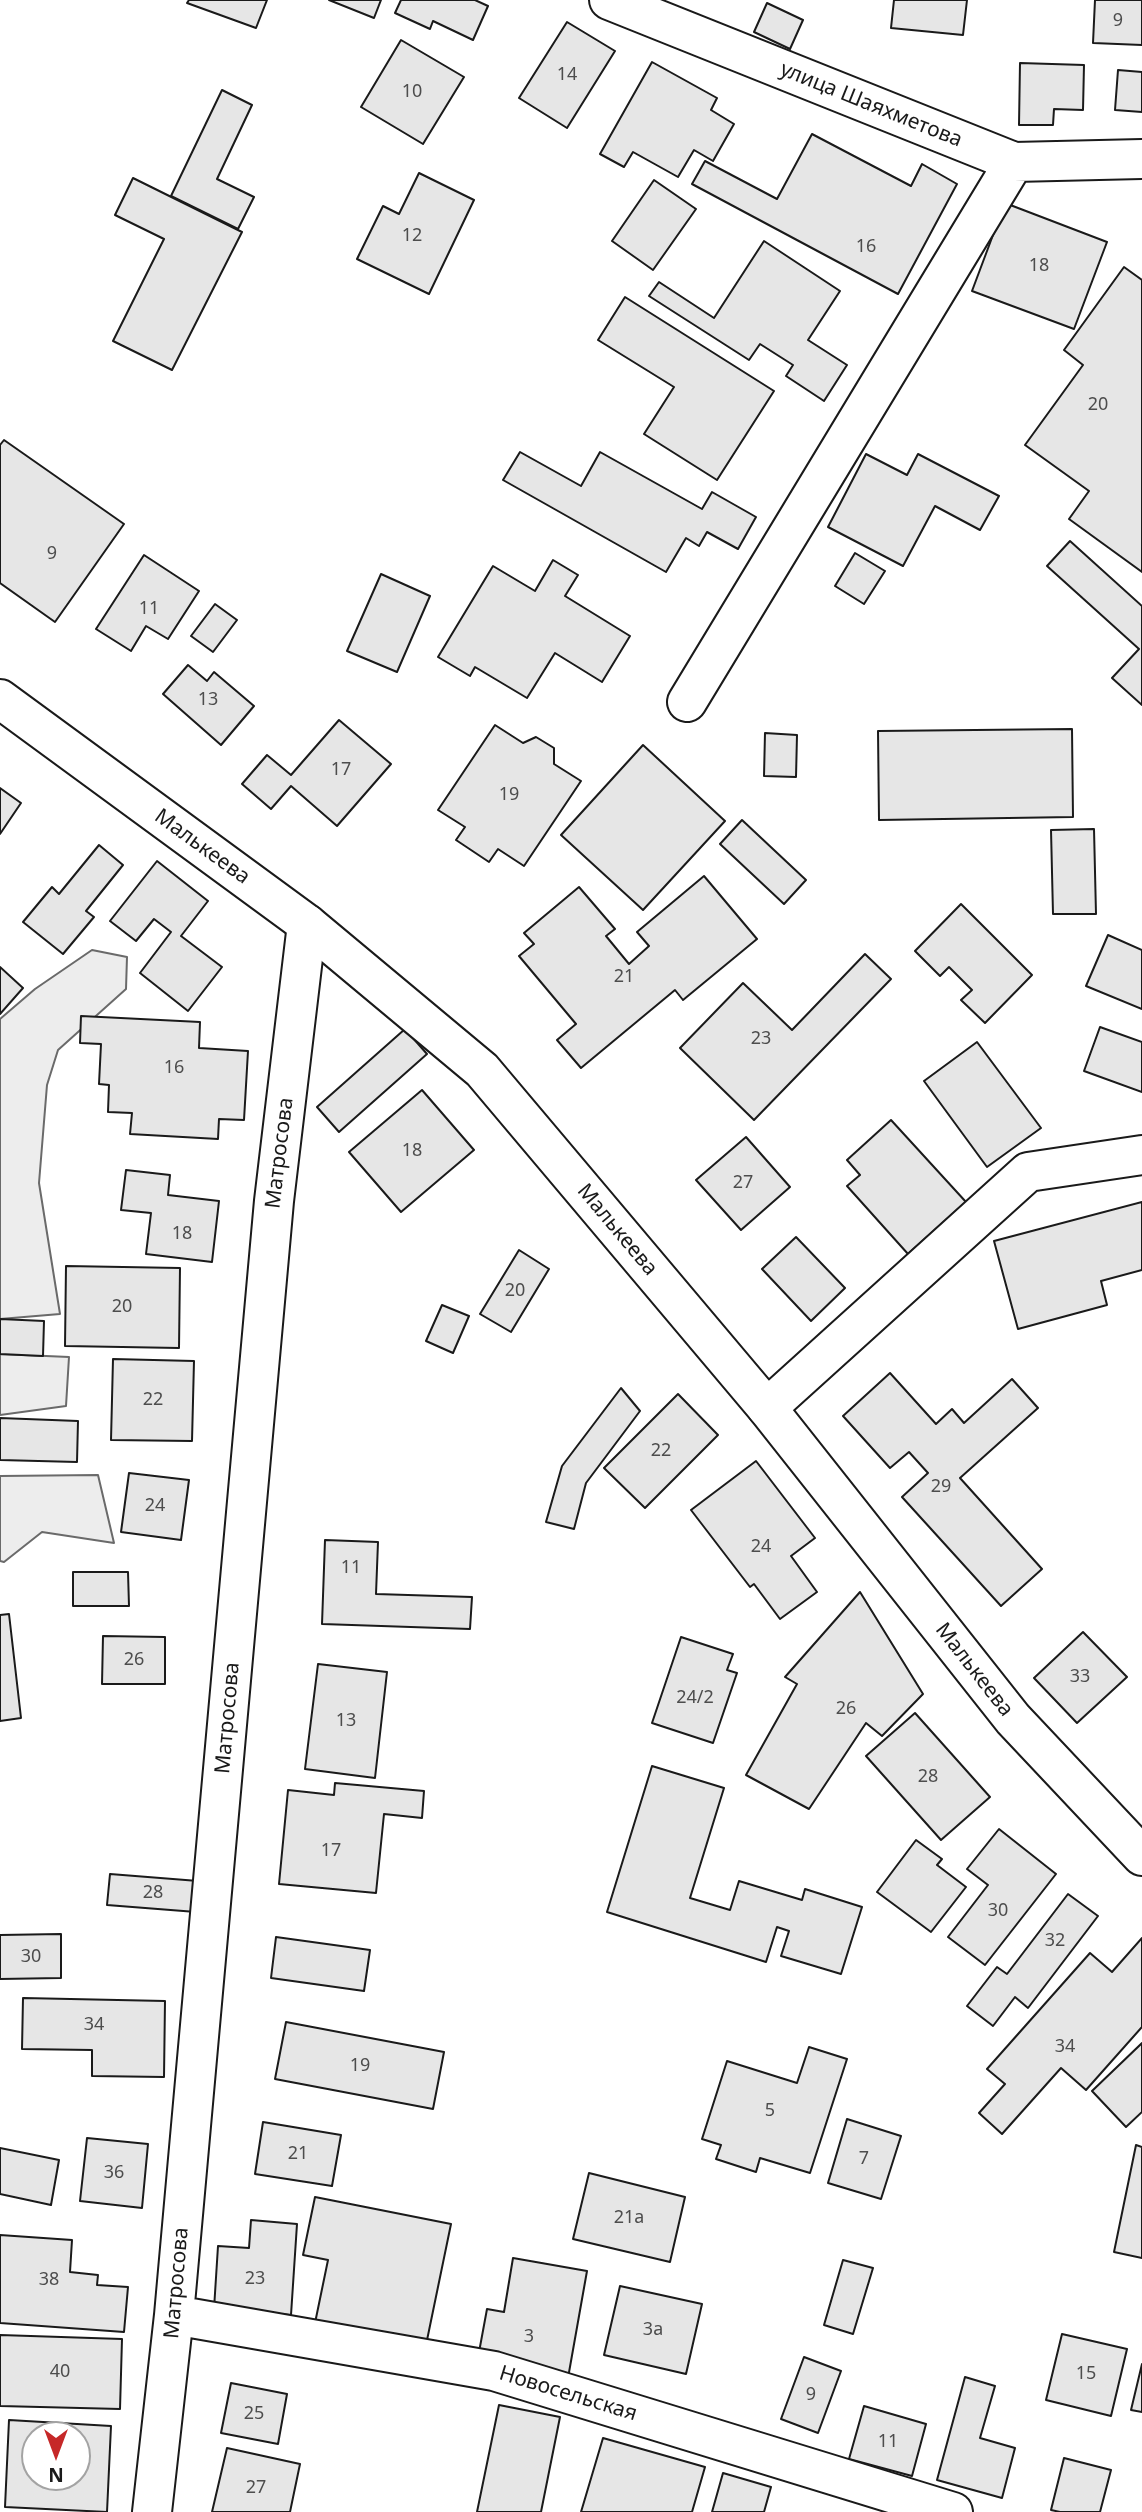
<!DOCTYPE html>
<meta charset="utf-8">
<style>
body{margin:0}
#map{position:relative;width:1142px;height:2512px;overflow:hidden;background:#fff;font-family:"Noto Sans",sans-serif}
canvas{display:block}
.north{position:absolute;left:21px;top:2421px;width:70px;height:70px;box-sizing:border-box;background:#fff;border:2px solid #a3a3a3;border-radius:50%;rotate:180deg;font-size:19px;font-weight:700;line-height:28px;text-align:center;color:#1a1a1a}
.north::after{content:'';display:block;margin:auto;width:24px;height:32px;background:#c62828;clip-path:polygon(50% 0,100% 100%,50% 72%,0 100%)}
</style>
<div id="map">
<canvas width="1142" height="2512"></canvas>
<div class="north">N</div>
</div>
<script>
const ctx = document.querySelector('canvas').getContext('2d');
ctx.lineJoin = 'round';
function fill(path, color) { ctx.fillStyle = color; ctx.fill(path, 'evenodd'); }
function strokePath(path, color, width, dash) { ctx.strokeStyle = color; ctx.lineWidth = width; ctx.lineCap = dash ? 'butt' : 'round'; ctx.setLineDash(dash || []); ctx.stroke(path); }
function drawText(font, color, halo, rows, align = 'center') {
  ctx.font = font + ' "Noto Sans",sans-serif'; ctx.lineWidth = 5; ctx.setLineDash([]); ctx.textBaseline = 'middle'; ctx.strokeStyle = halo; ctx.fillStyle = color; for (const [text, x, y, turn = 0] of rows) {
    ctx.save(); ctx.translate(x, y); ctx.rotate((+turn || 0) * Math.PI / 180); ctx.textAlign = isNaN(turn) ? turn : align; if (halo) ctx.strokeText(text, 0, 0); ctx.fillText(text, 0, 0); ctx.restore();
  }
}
const green = new Path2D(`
 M92,950l35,7 -1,32 -68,61 -11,35 -8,98 21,131 -60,5v-300l35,-30z
 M0,1354l69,3 -3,49 -66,9z
 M98,1475l16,68 -72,-11 -38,30 -4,-1v-85z`);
fill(green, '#ededed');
strokePath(green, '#6a6a6a', 2);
const building = new Path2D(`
 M189,0h78l-11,28 -69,-25z
 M329,0h52l-7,18z
 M401,0h74l13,6 -15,34 -40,-19 -3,8 -35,-16z
 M894,0h73l-4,35 -72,-7z
 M1095,0h47v45l-49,-2z
 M767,3l36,17 -13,29 -36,-17z
 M567,22l48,29 -48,77 -48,-30z
 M401,40l63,37 -41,67 -62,-37z
 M652,62l65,36 -6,12 23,14 -21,37 -19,-11 -16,27 -45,-25 -9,15 -24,-13z
 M1020,63l64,2 -1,45 -29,-1 -1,16h-34z
 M1118,70l24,2v40l-27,-2z
 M222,90l30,15 -35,74 37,18 -16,32 -67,-33z
 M812,134l99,52 11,-22 35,20 -59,110 -206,-110 13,-23 72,38z
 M419,173l55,27 -45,94 -72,-35 26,-53 16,8z
 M133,178l109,54 -70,138 -59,-29 51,-102 -49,-24z
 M654,180l42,29 -43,61 -41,-29z
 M1005,203l102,39 -33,87 -102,-38z
 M764,241l76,50 -32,49 39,25 -23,36 -38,-25 7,-11 -33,-21 -11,16 -100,-64 10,-14 55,36z
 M1124,267l18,13v292l-73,-53 20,-28 -64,-46 58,-80 -19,-15z
 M625,297l149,94 -57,89 -73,-46 30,-47 -76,-47z
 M4,440l120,84 -69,98 -55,-39v-138z
 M520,452l61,34 19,-34 102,57 10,-17 44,25 -18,32 -31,-17 -8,14 -13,-8 -20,34 -163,-92z
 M866,454l41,21 11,-21 81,42 -19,34 -45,-24 -32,60 -75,-39z
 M1070,541l72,65v99l-30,-27 27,-29 -92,-83z
 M855,553l30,18 -21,33 -29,-18z
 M144,555l55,36 -31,48 -22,-13 -15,25 -35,-22z
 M553,560l25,15 -13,21 65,40 -28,46 -47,-29 -28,45 -52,-31 -5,9 -32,-19 55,-91 42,25z
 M381,574l49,22 -33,76 -50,-21z
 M215,604l22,16 -24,32 -22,-16z
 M188,665l19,16 7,-9 40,34 -33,39 -58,-51z
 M339,720l52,44 -54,62 -46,-40 -20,23 -29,-25 25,-29 24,20z
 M495,725l28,18 13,-6 18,11v16l27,17 -57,85 -26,-17 -9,13 -33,-22 9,-13 -27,-17z
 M1072,729l1,88 -194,3 -1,-89z
 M765,733l32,2 -1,42 -32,-1z
 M643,745l82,76 -82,89 -82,-75z
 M0,788l21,15 -21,31z
 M742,820l64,60 -22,24 -64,-60z
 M1094,829l2,85h-43l-2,-84z
 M99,845l24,20 -37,46 8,6 -31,37 -40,-32 29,-35 7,7z
 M157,861l51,40 -27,35 41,31 -34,44 -48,-38 31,-41 -17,-13 -18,22 -26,-20z
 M704,876l53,63 -74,61 -8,-10 -94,78 -24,-28 19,-16 -57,-68 15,-12 -10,-11 55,-46 36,42 -9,7 23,28 20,-18 -12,-14z
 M961,904l71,71 -47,48 -24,-23 11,-10 -23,-23 -9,9 -25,-25z
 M1108,935l34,15v59l-56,-23z
 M865,954l26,25 -137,141 -74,-72 63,-65 49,47z
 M0,967l23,21 -23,26z
 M81,1016l119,6 -1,26 49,3 -4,69 -25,-1 -1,20 -88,-5 2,-21 -24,-1 1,-27 -10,-1 2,-40 -21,-1z
 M1100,1027l42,15v50l-58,-21z
 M405,1029l22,25 -88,78 -22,-25z
 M977,1042l64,86 -54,39 -63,-86z
 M422,1090l52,60 -73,62 -52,-60z
 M891,1120l75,82 -58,52 -61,-68 13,-11 -13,-15z
 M746,1137l44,50 -49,43 -45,-50z
 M126,1170l44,5 -2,20 51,6 -7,61 -66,-8 5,-41 -30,-3z
 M1142,1202v68l-41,11 6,24 -89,24 -24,-88z
 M796,1237l49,51 -34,33 -49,-52z
 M519,1250l30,19 -38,63 -31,-18z
 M66,1266l114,2 -1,80 -114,-2z
 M442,1305l27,11 -16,37 -27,-12z
 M0,1319l44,2 -1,35 -43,-2z
 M113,1359l81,2 -2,80 -81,-1z
 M890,1373l46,51 16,-15 12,14 48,-44 26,29 -78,70 82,91 -41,37 -99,-109 26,-24 -19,-21 -19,16 -47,-52z
 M621,1388l19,23 -54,72 -12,46 -28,-7 16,-56z
 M678,1394l40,41 -73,73 -41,-40z
 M0,1418l78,3 -1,41 -77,-2z
 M756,1461l59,77 -24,18 26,36 -37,27 -26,-35 -4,3 -59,-77z
 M129,1473l60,7 -8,60 -60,-8z
 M325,1540l53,2 -2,52 96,3 -2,32 -148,-5z
 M73,1572h55l1,34h-56z
 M860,1592l63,102 -41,42 -16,-13 -57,86 -63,-34 51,-91 -12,-7z
 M9,1614l12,104 -21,3v-106z
 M1083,1632l44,45 -50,46 -43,-45z
 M103,1636l62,1v47h-63z
 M681,1637l52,17 -6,16 10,3 -24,70 -61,-20z
 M318,1664l69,8 -12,106 -70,-9z
 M915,1713l75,84 -49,43 -75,-84z
 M652,1766l72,22 -34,110 40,12 9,-29 63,19 3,-11 57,18 -21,67 -60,-18 8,-25 -12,-4 -11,35 -159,-50z
 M335,1783l89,8 -2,27 -38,-4 -8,79 -97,-9 9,-94 46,5z
 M999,1829l57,45 -71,91 -37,-28 40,-52 -21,-16z
 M916,1840l26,19 -5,6 29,22 -35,45 -54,-40z
 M110,1874l88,7 -2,31 -89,-7z
 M1068,1894l30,22 -70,92 -13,-11 -22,29 -26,-20 30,-39 10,7z
 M61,1934v44l-61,1v-44z
 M276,1937l94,13 -6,41 -93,-13z
 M1142,1938v89l-56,63 -25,-22 -59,66 -23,-21 26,-29 -18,-15 103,-116 22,19z
 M23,1998l142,3 -1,76 -72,-1v-26l-70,-1z
 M286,2022l158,30 -11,57 -158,-30z
 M1142,2043v69l-16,15 -34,-36z
 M809,2047l38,12 -37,114 -50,-15 -4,14 -40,-13 5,-14 -19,-6 25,-78 70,22z
 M847,2119l54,17 -20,63 -53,-16z
 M263,2122l78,13 -9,51 -77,-12z
 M87,2138l61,6 -6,64 -62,-7z
 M1136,2145l6,2v111l-28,-6z
 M0,2148l59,12 -8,45 -51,-11z
 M589,2173l96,24 -15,65 -97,-23z
 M315,2197l136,27 -25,121 -111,-22 13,-63 -25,-5z
 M251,2220l46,4 -6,91 -77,-6 4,-63 31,2z
 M0,2235l72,5 -2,32 28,3 -1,10 31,2 -4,45 -124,-9z
 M513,2258l74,13 -19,107 -91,-15 10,-54 17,3z
 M843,2260l30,8 -20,66 -29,-9z
 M620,2286l82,18 -16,70 -82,-19z
 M1062,2334l65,15 -16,67 -65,-16z
 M0,2335l122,4 -2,70 -120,-3z
 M804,2357l37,14 -23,62 -37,-14z
 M1142,2364v48l-11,-2z
 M965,2377l30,9 -15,52 35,10 -13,50 -65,-18z
 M231,2383l56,11 -9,50 -57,-11z
 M499,2405l61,12 -19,95h-64z
 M864,2406l62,18 -14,52 -63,-17z
 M9,2420l102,6 -4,86 -102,-5zM35,2435h42v42h-42z
 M603,2438l102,29 -13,45h-111z
 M227,2448l73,16 -10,48h-78z
 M1064,2458l47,12 -11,42h-40l-9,-2z
 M723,2473l48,14 -7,25h-52z`);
fill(building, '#e6e6e6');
strokePath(building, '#1a1a1a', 2);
const street = new Path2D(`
 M609,0l405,162 128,-3
 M687,702l327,-540
 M767,1408l261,-236 114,-17
 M174,2315l320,56 459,141
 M152,2512l22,-197 100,-1114 33,-277`);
const secondary = new Path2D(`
 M0,699l307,225 175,146 285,338 246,311 129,137`);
strokePath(street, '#1a1a1a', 42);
strokePath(secondary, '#1a1a1a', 42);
strokePath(street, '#fff', 38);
strokePath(secondary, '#fff', 38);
drawText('18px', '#4d4d4d', null, [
 ["9",1118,21],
 ["14",567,75],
 ["10",412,92],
 ["12",412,236],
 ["16",866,247],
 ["18",1039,266],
 ["20",1098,405],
 ["9",52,554],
 ["11",149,609],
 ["13",208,700],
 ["17",341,770],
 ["19",509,795],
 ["21",624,977],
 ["23",761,1039],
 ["16",174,1068],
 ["18",412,1151],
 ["27",743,1183],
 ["18",182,1234],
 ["20",515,1291],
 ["20",122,1307],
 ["22",153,1400],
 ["22",661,1451],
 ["29",941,1487],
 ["24",155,1506],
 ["24",761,1547],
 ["11",351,1568],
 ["26",134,1660],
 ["33",1080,1677],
 ["24/2",695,1698],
 ["26",846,1709],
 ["13",346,1721],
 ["28",928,1777],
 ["17",331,1851],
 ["28",153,1893],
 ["30",998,1911],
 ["32",1055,1941],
 ["30",31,1957],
 ["34",94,2025],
 ["34",1065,2047],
 ["19",360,2066],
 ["5",770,2111],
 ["21",298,2154],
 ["7",864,2159],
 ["36",114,2173],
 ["21а",629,2218],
 ["23",255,2279],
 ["38",49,2280],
 ["3а",653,2330],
 ["3",529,2337],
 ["40",60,2372],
 ["15",1086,2374],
 ["9",811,2395],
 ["25",254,2414],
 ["11",888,2442],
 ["27",256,2488]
]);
drawText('21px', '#1a1a1a', '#fff', [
 ["улица Шаяхметова",871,105,22],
 ["Малькеева",202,847,36],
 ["Матросова",280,1153,-83],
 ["Малькеева",617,1230,50],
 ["Малькеева",974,1670,52],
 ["Матросова",228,1718,-85],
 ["Матросова",177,2283,-85],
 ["Новосельская",568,2394,17]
]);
</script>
